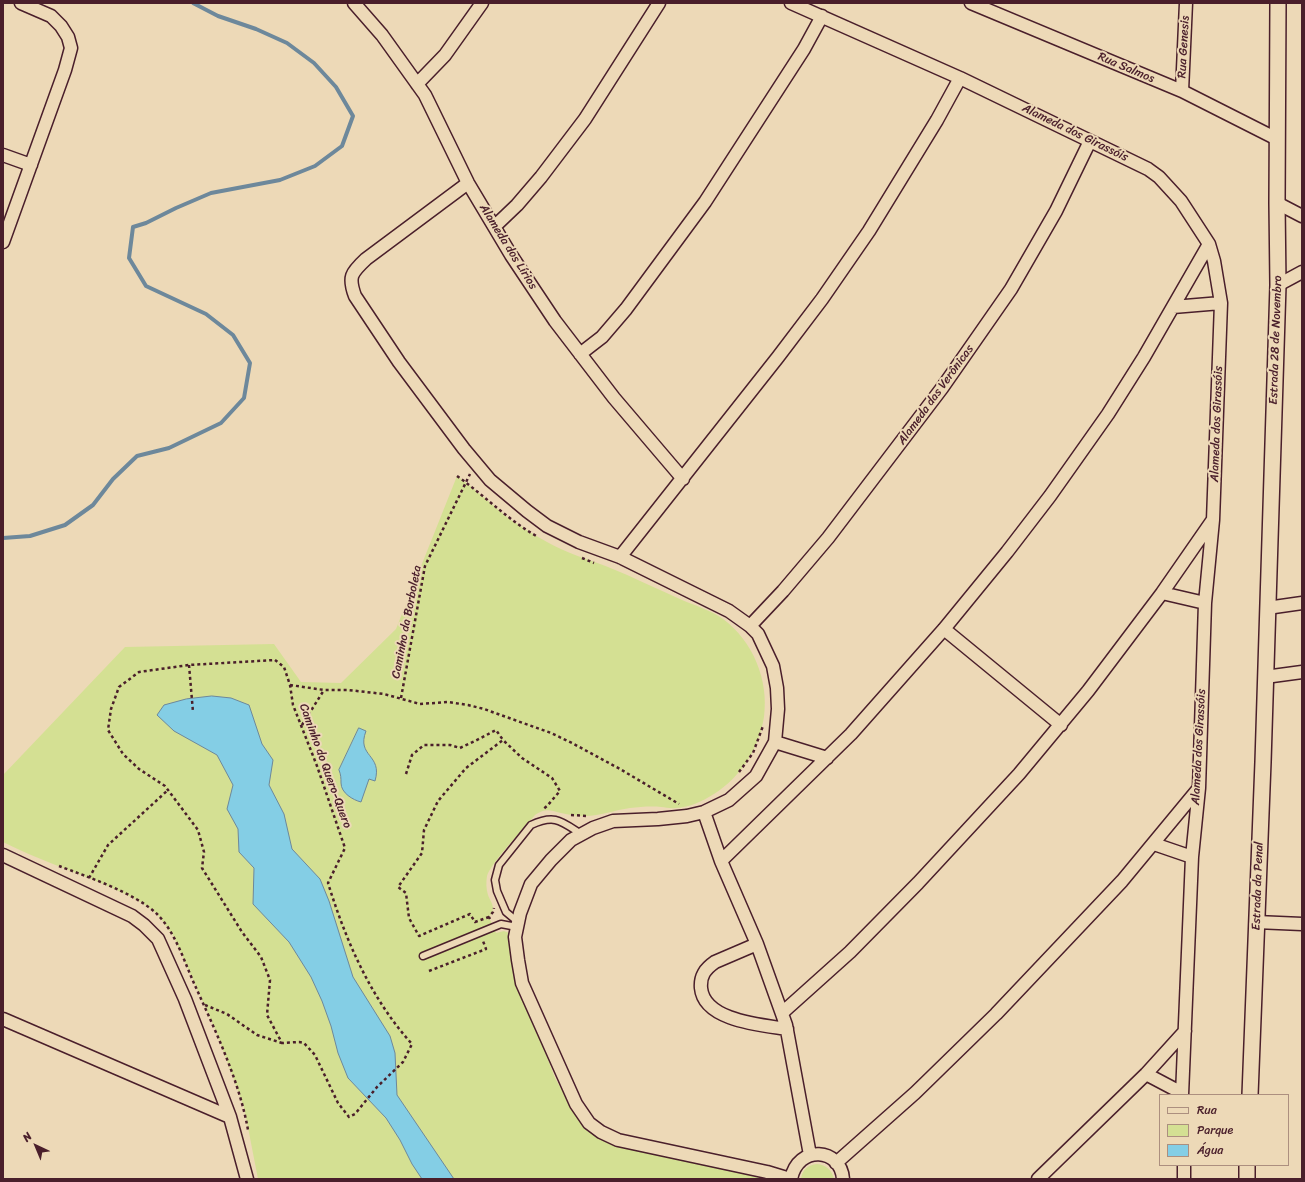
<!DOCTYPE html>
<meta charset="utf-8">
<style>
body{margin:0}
#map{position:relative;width:1305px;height:1182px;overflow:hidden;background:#edd9b7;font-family:Sriracha,sans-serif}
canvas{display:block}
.frame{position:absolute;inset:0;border:4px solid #4a1f2b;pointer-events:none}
.legend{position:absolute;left:1159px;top:1094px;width:130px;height:72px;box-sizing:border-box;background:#edd9b7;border:1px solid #ac8f7f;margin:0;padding:5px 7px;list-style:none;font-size:12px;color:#4a1f2b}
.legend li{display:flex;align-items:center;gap:8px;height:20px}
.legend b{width:20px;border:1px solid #ac8f7f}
.north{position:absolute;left:16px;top:1126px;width:40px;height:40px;-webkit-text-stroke:3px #edd9b7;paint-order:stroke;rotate:316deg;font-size:11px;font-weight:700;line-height:16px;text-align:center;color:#4a1f2b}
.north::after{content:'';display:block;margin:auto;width:14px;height:18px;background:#4a1f2b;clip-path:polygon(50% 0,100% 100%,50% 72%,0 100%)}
</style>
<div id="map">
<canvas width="1305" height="1182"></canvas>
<div class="frame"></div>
<ul class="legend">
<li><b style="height:5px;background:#edd9b7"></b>Rua</li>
<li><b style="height:11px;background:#d4e093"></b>Parque</li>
<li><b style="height:11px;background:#84cee5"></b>Água</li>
</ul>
<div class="north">N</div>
</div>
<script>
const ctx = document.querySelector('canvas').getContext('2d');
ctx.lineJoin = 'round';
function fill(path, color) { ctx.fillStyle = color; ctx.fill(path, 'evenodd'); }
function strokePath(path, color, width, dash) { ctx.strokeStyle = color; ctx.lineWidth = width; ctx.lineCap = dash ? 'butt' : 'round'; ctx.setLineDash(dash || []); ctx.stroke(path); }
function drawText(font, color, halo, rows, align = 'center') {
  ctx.font = font + ' Sriracha,sans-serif'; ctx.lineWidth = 4; ctx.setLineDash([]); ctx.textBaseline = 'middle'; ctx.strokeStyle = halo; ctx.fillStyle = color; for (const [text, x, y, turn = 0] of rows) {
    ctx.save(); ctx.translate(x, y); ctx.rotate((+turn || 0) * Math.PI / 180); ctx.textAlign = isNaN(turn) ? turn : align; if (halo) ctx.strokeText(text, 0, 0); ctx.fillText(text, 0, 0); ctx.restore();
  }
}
fill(new Path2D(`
 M457,476c18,13 34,28 51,42 13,9 26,17 39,24 20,11 40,17 61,25 25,10 49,22 74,33 12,5 30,11 41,19 30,22 46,61 41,98 -5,31 -23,60 -50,77 -11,7 -26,14 -39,14 -4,1 -9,-1 -14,-1 -10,-1 -21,0 -31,1 -15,2 -30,8 -45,8 -8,0 -16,-1 -24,-3 -12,-3 -15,-5 -26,2 -10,12 -45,49 -48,61 -1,6 -1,13 1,19 3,8 9,13 1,22l7,16 8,-2 5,2 25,90 21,55 29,50 16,9 170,42h-512l-14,-72 -28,-76 -43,-96c-6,-7 -11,-16 -17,-22 -15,-13 -33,-20 -51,-28 -34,-15 -69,-26 -102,-43v-67l122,-128 149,-3 27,38 40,1 55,-54z
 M817,1164c9,1 15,6 17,15h-33c1,-9 7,-14 16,-15z`), '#d4e093');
const water = new Path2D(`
 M212,696l19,2 18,7 13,39 11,16 -4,25 15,29 8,35 28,30 9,22 24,76 37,59 5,17 2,42 57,84h-32l-10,-15 -12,-24 -14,-22 -38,-40 -10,-25 -7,-27 -9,-25 -11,-24 -22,-35 -36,-38 1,-36 -15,-16 -1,-23 -11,-20 6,-24 -16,-30 -43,-24 -17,-16 7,-10 22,-6z
 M359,728l7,3c-10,26 17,23 9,50l-6,-2 -8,23c-8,-2 -20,-9 -20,-19 0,-5 0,-8 -2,-13z`);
fill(water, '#84cee5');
strokePath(water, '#6d889b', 1);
strokePath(new Path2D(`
 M3,538l27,-2 35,-11 28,-20 20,-26 24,-23 32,-8 52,-25 23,-25 6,-35 -17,-28 -27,-21 -60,-28 -17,-28 4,-31 13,-4 30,-15 35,-15 69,-13 35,-14 27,-20 11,-30 -17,-29 -22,-24 -27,-20 -31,-14 -38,-13 -25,-13`), '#6d889b', 4);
const service = new Path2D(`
 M518,922l-12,-10 -9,-21 -2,-11 4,-15 32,-40c24,-11 30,-4 50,9
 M423,956l78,-32 16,3`);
const minor = new Path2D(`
 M354,3l28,32 43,60 43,88 43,72 44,66 59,77 69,81
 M791,3l169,75 188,91 11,8 22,24 28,43 5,17 7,42 -8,217 -8,83 -6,185 -7,69 -10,238
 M971,3l211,88 95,48
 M417,84l28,-29 37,-52
 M1182,91l4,-88
 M3,155l28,10
 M468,183l-102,76c-15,14 -18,18 -11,37l44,66 65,87 26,31 37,31 20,15 32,16 41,15 109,54 21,15 8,8 15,32 4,22 1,21 -3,33 -19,34 -27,24 -25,12 -17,4 -29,3 -45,2 -20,7 -22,12 -20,20 -20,24 -11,29 -5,24 3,23 4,23 54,121 13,19 12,9 17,8 149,32 23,7
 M1277,203l25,13
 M495,226l22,-21 24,-28 44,-58 74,-116
 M3,242l62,-172 6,-22 -3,-11 -7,-11 -10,-10 -30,-13
 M1278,285l24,-13
 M1173,307l48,-4
 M580,354l22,-17 24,-28 79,-107 99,-153 18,-33
 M620,557l158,-200 44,-58 47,-68 68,-111 23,-42
 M1162,593l43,10
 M1267,608l35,-5
 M750,626l33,-35 45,-53 114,-150 69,-99 45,-78 34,-70
 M944,629l117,96
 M1265,677l37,-5
 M775,742l52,16
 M704,812l17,49 36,83 29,81 24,130
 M1154,844l38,13
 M3,855l129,61 12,9 14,14 27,60 45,118 17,62
 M721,861l130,-127 93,-105 63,-77 43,-56 58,-82 36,-57 65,-113
 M1256,922l46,2
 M757,944l-42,18c-10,7 -15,14 -14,26 3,33 61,37 86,41
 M782,1013l68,-61 68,-69 101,-109 69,-83 74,-98 50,-72
 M3,1019l227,98
 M1146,1074l36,19
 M836,1163l79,-70 81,-79 126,-133 77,-93
 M1184,1165v14
 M791,1179c7,-35 50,-31 52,0
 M1038,1179l108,-105 39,-43`);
const tertiary = new Path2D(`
 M1250,1095l13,-333 15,-477 -1,-82 1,-200
 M1247,1179v-14`);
strokePath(service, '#4a1f2b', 9);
strokePath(minor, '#4a1f2b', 15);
strokePath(tertiary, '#4a1f2b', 18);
strokePath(new Path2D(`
 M457,476c28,20 51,44 81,61
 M582,558l12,5
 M275,660l9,7 6,18 3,20 24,61 28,82 -17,35c18,58 43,116 84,161l-9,18 -26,25 -22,27 -6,3 -11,-14 -23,-48 -11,-12 -5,-1 -17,1 -15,-28 3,-35 -9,-23 -19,-25 -40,-64 2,-16 -6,-22 -33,-44 -26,-17 -16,-15 -15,-24 3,-21 8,-22 20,-15 50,-7z
 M189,665l4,47
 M290,685l34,5h24l36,4 36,10 28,-2 20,3 16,4 67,24 21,10 48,26 59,35
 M401,698l24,-132 45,-92
 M302,725l22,-35
 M739,772l14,-19 10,-27
 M406,774l6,-19 12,-10h26l10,3 15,-7 21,-11 7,10
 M571,815l17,1
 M59,866c29,11 76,27 98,48 18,18 26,44 36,67 21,47 46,98 55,149
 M89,878l19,-33 60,-55
 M489,917l-14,5 -5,-8 -51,22 -10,-18 -3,-25 -8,-6 24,-34 2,-23 14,-29 28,-33 37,-28 19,18 30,20 8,13 -13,15 -5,4
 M490,919l-1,-2 4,-5 1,-4
 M429,971l57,-22 -3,-8
 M205,1005l22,9 30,21 25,8`), '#4a1f2b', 2.5, [3, 3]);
strokePath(service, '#edd9b7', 6);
strokePath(minor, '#edd9b7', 12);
strokePath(tertiary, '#edd9b7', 15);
drawText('12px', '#4a1f2b', '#edd9b7', [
 ["Rua Genesis",1184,47,-87],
 ["Rua Salmos",1126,68,23],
 ["Alameda dos Girassóis",1075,133,26],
 ["Alameda dos Lírios",508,247,58],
 ["Estrada 28 de Novembro",1276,340,-88],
 ["Alameda das Verônicas",936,395,-54],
 ["Alameda dos Girassóis",1217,424,-88],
 ["Caminho da Borboleta",407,622,-79],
 ["Alameda dos Girassóis",1199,747,-87],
 ["Caminho do Quero-Quero",325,766,70],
 ["Estrada da Penal",1258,886,-88]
]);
</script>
